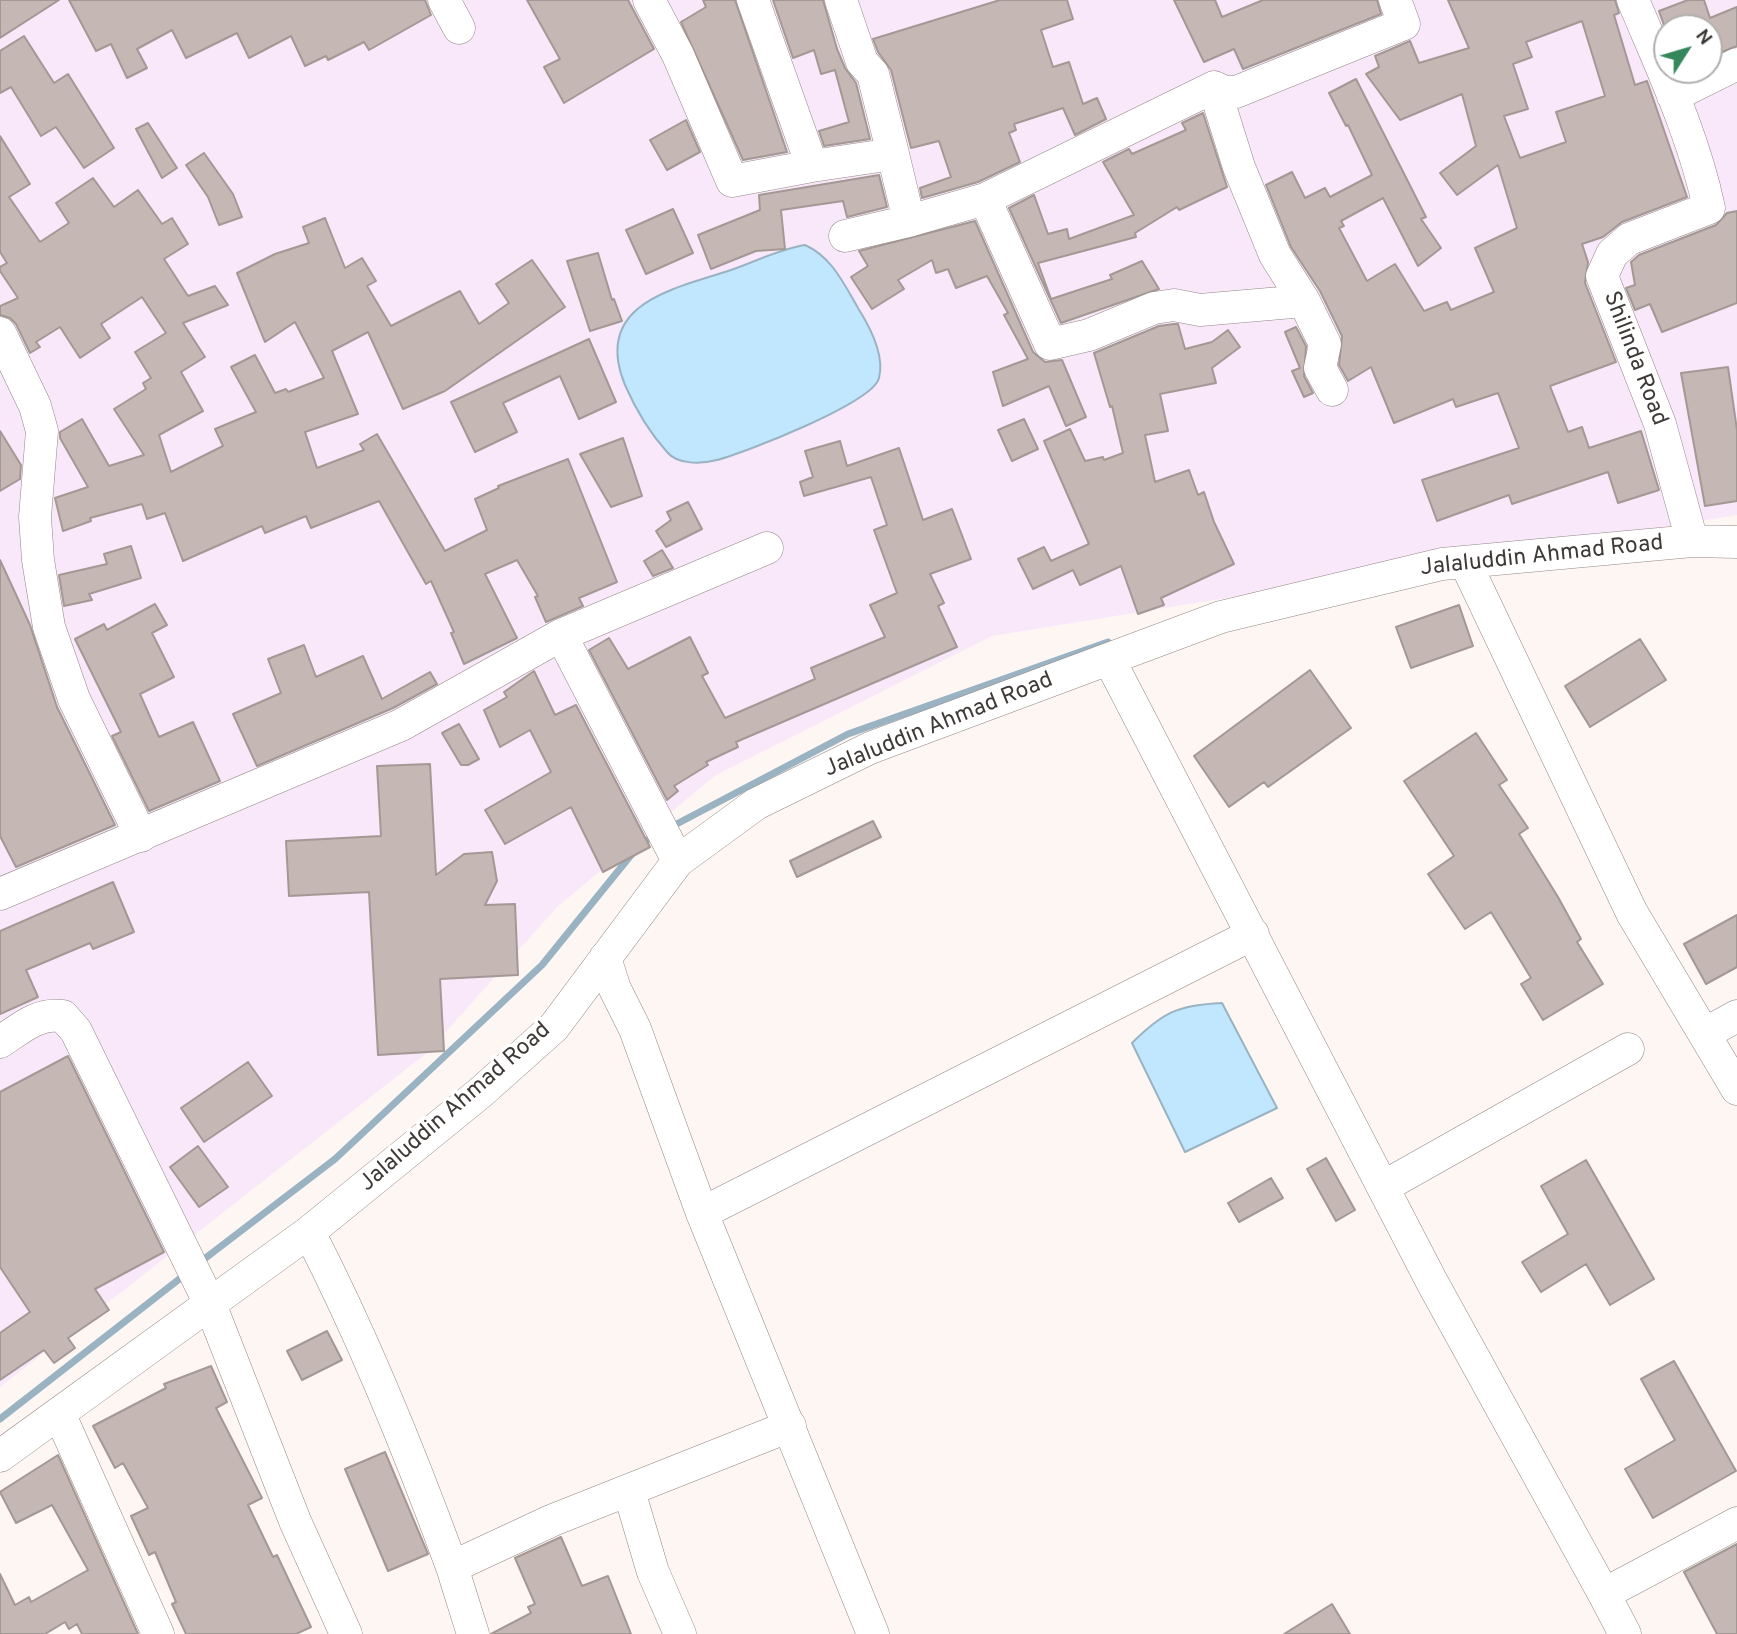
<!DOCTYPE html>
<style>
body{margin:0}
#map{position:relative;width:1737px;height:1634px;overflow:hidden;background:#fef6f3;font-family:Overpass,sans-serif}
canvas{display:block}
.north{position:absolute;left:1653px;top:14px;width:70px;height:70px;box-sizing:border-box;background:#fff;border:2px solid #b2b0af;border-radius:50%;rotate:53deg;font-size:19px;font-weight:700;line-height:28px;text-align:center;color:#3f3a38}
.north::after{content:'';display:block;margin:auto;width:24px;height:32px;background:#35885b;clip-path:polygon(50% 0,100% 100%,50% 72%,0 100%)}
</style>
<div id="map">
<canvas width="1737" height="1634"></canvas>
<div class="north">N</div>
</div>
<script>
const ctx = document.querySelector('canvas').getContext('2d');
ctx.lineJoin = 'round';
function fill(path, color) { ctx.fillStyle = color; ctx.fill(path, 'evenodd'); }
function strokePath(path, color, width, dash) { ctx.strokeStyle = color; ctx.lineWidth = width; ctx.lineCap = dash ? 'butt' : 'round'; ctx.setLineDash(dash || []); ctx.stroke(path); }
function drawText(font, color, halo, rows, align = 'center') {
  ctx.font = font + ' Overpass,sans-serif'; ctx.lineWidth = 7; ctx.setLineDash([]); ctx.textBaseline = 'middle'; ctx.strokeStyle = halo; ctx.fillStyle = color; for (const [text, x, y, turn = 0] of rows) {
    ctx.save(); ctx.translate(x, y); ctx.rotate((+turn || 0) * Math.PI / 180); ctx.textAlign = isNaN(turn) ? turn : align; if (halo) ctx.strokeText(text, 0, 0); ctx.fillText(text, 0, 0); ctx.restore();
  }
}
fill(new Path2D(`
 M0,0h1737v515l-745,121 -276,139 -158,131 -130,146 -428,335zM1667,28h42v42h-42z`), '#f8e8fa');
const water = new Path2D(`
 M805,245c27,12 39,39 53,63 12,19 27,47 21,70 -6,25 -135,75 -162,82 -16,4 -39,5 -50,-8 -17,-19 -32,-44 -42,-67 -32,-78 42,-95 100,-113 26,-8 53,-23 80,-27z
 M1222,1003l55,105 -92,44 -53,-109c31,-31 46,-38 90,-40z`);
fill(water, '#c0e7fe');
strokePath(water, '#99b3c3', 2);
strokePath(new Path2D(`
 M669,828l179,-94 260,-92
 M199,1263l136,-104 207,-194 98,-121 16,-9
 M0,1419l187,-146`), '#99b3c3', 7);
const building = new Path2D(`
 M0,0h59l-59,38z
 M69,0h356l6,15 -62,35 -5,-8 -36,18 -2,-4 -21,10 -14,-30 -42,22 -12,-25 -51,25 -14,-28 -35,19 10,19 -20,10 -16,-34 -15,7z
 M527,0h101l26,49 -90,54 -20,-36 16,-8z
 M703,0h32l52,152 -44,8 -62,-138 25,-15z
 M773,0h50l14,49 8,19 11,15 14,56 -46,7 -5,-15 30,-9 -14,-52 -14,4 -7,-24 -21,8z
 M1000,0h67l6,19 -32,11 12,37 16,-5 14,42 14,-6 9,21 -31,16 -12,-27 -49,16 2,6 -7,3 11,29 -42,20 -56,16 -2,-10 31,-11 -12,-36 -28,7 -20,-78 -13,-18 -5,-13z
 M1174,0h41l7,17 41,-17h114l4,14 -138,55 -9,-20 -30,13z
 M1448,0h167l4,13 -5,2 21,70 12,-4 40,116 -65,25 -19,15 -21,7 6,18 -3,21 31,79 -66,24 18,46 14,-5 7,21 52,-17 18,59 -41,13 -10,-31 -96,32 -3,-9 -72,26 -15,-41 97,-32 -21,-55 -42,14 -3,-8 -59,24 -23,-56 -23,14 -9,-16 3,-29 -22,-45 -29,-44 -25,-62 26,-13 13,26 20,-10 5,9 42,-22 -24,-50 -2,1 -17,-33 27,-14 70,138 -5,2 20,29 -23,18 -35,-68 -42,23 3,5 -5,2 28,53 28,-17 29,47 23,-9 4,8 43,-18 -19,-44 42,-20 -19,-63 -41,30 -17,-22 36,-27 -14,-52 -62,26 -34,-46 13,-7 -4,-11 35,-15 9,22 50,-15zM1582,21l23,75 -49,16 10,30 -46,16 -16,-42 24,-7 -15,-45 19,-7 -6,-15z
 M1688,0h16l6,18 27,-11v39l-28,11v-29h-44l-6,-17z
 M24,36l30,47 14,-9 46,74 -30,20 -28,-41 -15,9 -30,-49 -11,6v-42z
 M1203,113l24,74 -48,23 -2,-3 -42,26 1,4 -98,26 13,36 61,-20 -2,-4 32,-14 17,28 -98,34 -52,-115 25,-13 14,39 19,-5 2,10 65,-24 -31,-53 26,-13 3,5 54,-24 -4,-7z
 M686,120l14,32 -33,18 -17,-30z
 M148,123l29,45 -15,10 -26,-49z
 M0,136l30,48 -21,13 31,45 29,-19 -13,-20 37,-25 21,29 24,-17 24,34 10,-6 16,26 -24,15 24,37 27,-10 13,19 -45,18 22,34 -24,15 22,39 -44,24 12,37 52,-26 -8,-17 41,-17 -25,-45 24,-12 20,38 11,-4 2,3 36,-14 -29,-56 -30,20 -28,-69 38,-19 34,-11 -6,-16 22,-9 20,50 17,-10 14,23 -9,5 24,40 69,-35 19,33 30,-21 -13,-19 36,-24 33,47 -120,84 -42,18 -35,-77 -36,19 26,63 -53,18 12,36 47,-18 -4,-6 17,-10 68,117 42,-21 -12,-31 24,-11 -1,-2 70,-27 49,123 -38,16 4,8 -37,16 -11,-25 3,-1 -21,-36 -32,14 32,64 -53,26 -13,-31 3,-1 -23,-51 -5,3 -47,-83 -68,27 -5,-12 -41,17 -3,-7 -79,35 -18,-48 -18,6 -5,-15 -52,14 1,3 -28,10 -8,-33 33,-11 -28,-49v-6l22,-13 27,47 35,-11 -30,-46 32,-20 -3,-6 8,-5 -16,-26 31,-19 -24,-36 -41,27 9,14 -30,20 -20,-31 -24,15 4,5 -10,6 -14,-29 -6,-6 -10,-3v-9l18,-8 -18,-27v-4l7,-4 -7,-11z
 M204,153l29,41 9,23 -23,8 -11,-28 -22,-32z
 M879,175l8,32 -40,10 -4,-16 -62,9 4,39 -29,2 -45,18 -13,-34 62,-25 -1,-15z
 M673,209l20,44 -47,21 -20,-44z
 M1737,211v92l-75,29 -12,-28 -15,6 -9,-22 9,-3 -4,-23 8,-7 77,-30 11,-12z
 M975,221l58,131 12,10 17,-2 24,57 -20,9 -17,-40 -46,20 -10,-34 35,-13 -24,-44 4,-2 -21,-37 -31,12 -8,-19 -12,4 -4,-13 -34,20 6,9 -32,20 -21,-32 17,-11 -9,-15z
 M598,253l14,47 2,-1 8,22 -32,10 -23,-70z
 M1174,324h4l7,25 27,-7 16,-12 12,17 -28,21 4,15 -56,11 8,37 -23,4 10,47 34,-12 9,25 6,-3 10,30 20,42 -73,34 3,7 -26,9 -17,-48 -41,19 -7,-15 -40,19 -15,-30 26,-12 7,14 38,-17 -45,-103 26,-12 15,32 18,-4 1,3 19,-7 -11,-47 -2,1 -16,-54 65,-27z
 M1296,327l10,19 -2,30 9,17 -9,4 -12,-26 8,-3 -15,-36z
 M589,339l27,63 -37,17 -19,-43 -57,27 14,29 -42,20 -24,-50z
 M1728,367l9,63v71l-32,5 -24,-133z
 M1024,419l14,30 -26,12 -14,-31z
 M0,431l21,34 -1,14 -20,12z
 M623,438l19,58 -31,11 -31,-53z
 M840,441l7,25 52,-18 24,72 29,-11 19,50 -41,15 14,29 -6,3 19,41 -221,95 2,5 -32,15 2,3 -34,21 4,5 -11,9 -78,-150 20,-12 19,31 62,-32 18,36 -6,3 23,42 90,-39 -4,-11 74,-31 -15,-32 27,-12 -23,-63 13,-5 -16,-48 -67,19 -4,-14 13,-5 -8,-26z
 M688,502l14,27 -36,18 -10,-16 15,-11 -4,-8z
 M131,546l10,32 -52,16 3,6 -28,6 -5,-31 48,-11 -3,-10z
 M662,550l11,18 -20,8 -9,-15z
 M0,560l30,65 27,82 58,118 -99,42 -16,-31z
 M155,604l12,21 -15,8 22,44 -34,17 19,43 34,-15 27,59 -71,30 -37,-75 9,-4 -46,-93 29,-15 3,6z
 M1459,605l14,41 -62,22 -15,-41z
 M1640,639l26,41 -76,47 -25,-41z
 M304,645l12,32 47,-21 19,43 48,-27 7,12 -44,24 -136,58 -24,-52 48,-21 -13,-34z
 M1310,670l41,58 -83,59 -4,-5 -35,25 -35,-51z
 M534,671l21,44 21,-10 74,142 -47,25 -32,-65 -66,37 -20,-34 66,-38 -21,-42 -30,17 -16,-37 23,-13 -3,-5z
 M459,724l20,35 -11,6h-7l-19,-32z
 M1476,733l31,47 -8,5 29,43 -9,6 39,63 23,42 -4,3 26,42 -60,36 -22,-36 10,-6 -40,-66 -26,17 -37,-55 26,-18 -50,-75z
 M430,764l6,111 28,-21 28,-2 5,29 -12,24 30,-1 3,71 -78,4 4,72 -66,4 -9,-163 -80,4 -3,-55 95,-5 -4,-70z
 M873,821l8,16 -84,40 -7,-16z
 M113,882l21,50 -41,17 -3,-6 -64,27 12,27 -38,17v-83z
 M1737,915v52l-31,17 -22,-40z
 M68,1056l96,196 -69,37 14,21 -41,28 7,10 -21,15 -10,-13 -44,30v-47l30,-21 -30,-45v-175z
 M248,1062l24,34 -68,46 -23,-34z
 M198,1146l30,41 -29,20 -29,-40z
 M1326,1158l29,52 -19,11 -29,-52z
 M1586,1160l68,119 -44,26 -24,-41 -45,28 -19,-30 46,-28 -27,-48z
 M1271,1178l12,20 -44,24 -11,-19z
 M327,1331l15,29 -40,20 -15,-29z
 M1674,1361l62,110 -83,47 -28,-49 50,-29 -34,-61z
 M211,1366l16,36 -11,6 46,90 -14,7 25,52 4,-2 34,72 -15,7h-110l-14,-30 4,-2 -21,-50 -6,3 -18,-39 17,-8 -25,-45 -8,5 -22,-42 73,-38 -2,-4z
 M385,1452l43,102 -40,17 -43,-102z
 M58,1455l80,179h-56l-5,-10 -8,5 -4,-7 -20,12h-45v-60l15,31 14,-8 2,5 57,-32 -36,-65 -36,18 -16,-31z
 M561,1537l21,49 26,-10 23,58h-140l40,-21 -3,-6 7,-3 -20,-46z
 M1737,1544v90h-20l-33,-62z
 M1332,1604l18,30h-66z`);
fill(building, '#c4b7b4');
strokePath(building, '#a49895', 2);
const minor = new Path2D(`
 M444,0l15,28
 M649,0l29,55 54,126 80,-15 -59,-166
 M1633,0c28,67 61,136 76,208l-80,31 -17,15 -10,22 58,148 32,117
 M1673,96l64,-32
 M893,154l16,67 76,-22 229,-112 11,5h11l168,-68 -9,-24
 M812,166l81,-12 -20,-80 -11,-12 -21,-62
 M985,199l65,145 39,-9 65,-27 20,-3 26,5 104,-9 -29,-46 -36,-88 -25,-80
 M845,236l64,-15
 M1304,301l21,43 -5,24 12,22
 M0,333l35,73 7,25 -7,86 3,43 11,67 25,72 67,137
 M1465,562l167,351 105,176
 M561,635l117,226
 M1109,659l323,623 172,312
 M0,894l401,-169 160,-90 206,-87
 M605,958l10,31 20,40 67,184 171,421
 M1706,1033l31,-17
 M0,1042c20,-13 38,-30 63,-26l13,15 134,273 85,217 51,113
 M1383,1187l245,-138
 M702,1213l551,-279
 M309,1232c56,109 101,220 143,335l101,-47 237,-94
 M59,1413l99,221
 M0,1456l309,-224 171,-139 74,-66 124,-166 78,-57 114,-56 351,-131 221,-53 250,-23 45,1
 M629,1491l24,81 27,62
 M452,1567l21,67
 M1625,1634l-21,-40 133,-71`);
strokePath(minor, '#938884', 33);
strokePath(minor, '#fff', 32);
drawText('23px', '#3f3a38', '#fff', [
 ["Shilinda Road",1634,359,69],
 ["Jalaluddin Ahmad Road",1542,557,-6],
 ["Jalaluddin Ahmad Road",939,726,-22],
 ["Jalaluddin Ahmad Road",456,1108,-41]
]);
</script>
